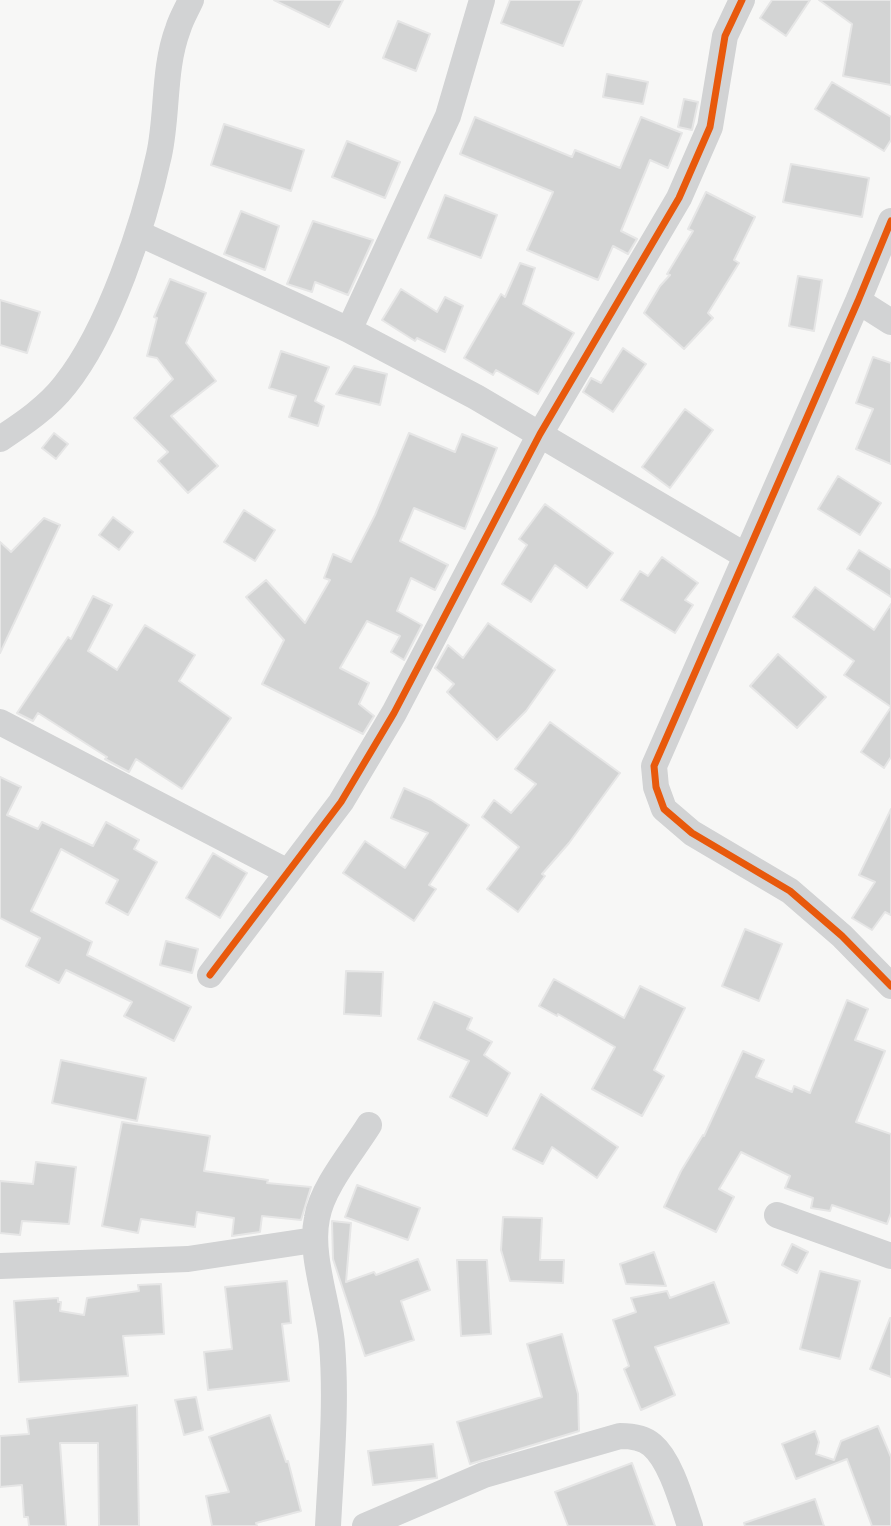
<!DOCTYPE html>
<style>
body{margin:0}
canvas{display:block;background:#f7f7f6}
</style>
<canvas width="891" height="1526"></canvas>
<script>
const ctx = document.querySelector('canvas').getContext('2d');
ctx.lineJoin = 'round';
function fill(path, color) { ctx.fillStyle = color; ctx.fill(path, 'evenodd'); }
function strokePath(path, color, width, dash) { ctx.strokeStyle = color; ctx.lineWidth = width; ctx.lineCap = dash ? 'butt' : 'round'; ctx.setLineDash(dash || []); ctx.stroke(path); }
const building = new Path2D(`
 M274,0h69l-14,27z
 M510,0h72l-19,46 -62,-23z
 M772,0h38l-24,36 -26,-18z
 M819,0h72v85l-48,-9 9,-52z
 M398,21l32,13 -14,37 -33,-13z
 M607,74l41,8 -5,22 -40,-7z
 M832,82l59,35v23l-7,11 -69,-42z
 M684,99l14,3 -6,28 -14,-3z
 M475,117l97,40 3,-7 45,18 21,-51 41,16 -14,35 -18,-8 -29,71 16,8 -9,15 -15,-8 -15,34 -71,-30 26,-58 -93,-38z
 M224,124l80,26 -13,41 -80,-26z
 M347,141l53,21 -15,36 -53,-21z
 M791,164l78,14 -7,39 -79,-15z
 M706,192l49,25 -21,43 5,3 -31,50 5,5 -29,31 -40,-36 16,-27 10,-11 -3,-1 26,-43 -5,-2z
 M445,195l52,20 -16,43 -53,-20z
 M241,211l38,15 -14,44 -41,-16z
 M313,221l60,19 -25,55 -33,-13 -3,10 -25,-8z
 M520,263l15,5 -12,36 51,29 -36,61 -42,-24 -3,5 -29,-17 37,-64 4,3z
 M798,276l24,4 -8,51 -25,-5z
 M170,279l36,14 -20,50 30,38 -45,35 47,50 -30,27 -30,-32 10,-9 -34,-34 39,-39 -16,-21 -10,-2 10,-38 -3,-1z
 M401,289l36,23 8,-15 18,9 -18,46 -28,-14 -2,3 -33,-21z
 M0,300l40,12 -13,41 -27,-8z
 M623,348l23,16 -33,48 -30,-20 8,-14 10,5z
 M281,351l48,16 -14,34 9,5 -6,20 -29,-9 7,-21 -27,-8z
 M873,357l18,6v101l-35,-15 17,-40 -17,-6z
 M354,366l33,8 -7,31 -44,-11z
 M685,409l28,21 -43,58 -28,-21z
 M54,433l14,11 -12,15 -14,-11z
 M409,433l46,19 7,-18 35,14 -32,81 -51,-21 -14,33 48,24 -13,25 -24,-12 -14,33 25,14 -18,35 -13,-8 9,-16 -33,-15 -27,47 29,15 -10,21 15,12 -11,18 -101,-50 22,-44 -38,-43 20,-17 39,43 25,-43 -6,-2 9,-24 18,8 24,-47z
 M838,476l43,27 -21,32 -42,-26z
 M545,504l68,49 -26,35 -32,-23 -24,37 -29,-18 25,-39 -8,-6z
 M244,510l31,20 -20,31 -31,-19z
 M113,517l20,15 -14,18 -20,-15z
 M44,518l16,7 -60,128v-111l11,10z
 M859,550l32,20v27l-44,-28z
 M662,557l36,26 -13,17 8,5 -18,28 -54,-33 19,-29 8,5z
 M815,587l59,43 17,-26v153l-7,11 -23,-16 30,-45 -47,-32 10,-14 -61,-44z
 M93,596l19,9 -24,46 29,19 28,-45 50,30 -16,26 52,37 -49,71 -46,-30 -7,13 -24,-13 2,-2 -69,-44 -5,8 -16,-8 51,-76 3,2z
 M488,623l67,47 -29,41 -29,29 -50,-48 7,-8 -19,-16 13,-23 15,13z
 M778,654l48,43 -29,31 -47,-42z
 M550,722l70,51 -51,70 -27,31 3,2 -27,36 -31,-23 32,-42 -37,-30 12,-17 17,13 25,-29 -21,-15z
 M0,777l21,10 -14,28 31,14 4,-7 51,24 13,-24 33,18 -5,9 23,13 -29,53 -22,-12 12,-23 -57,-31 -30,62 61,31 -5,13 104,52 -17,34 -50,-25 8,-14 -66,-32 -7,13 -33,-17 14,-28 -40,-20z
 M404,788l27,12 38,25 -40,60 7,4 -22,32 -71,-48 22,-32 40,27 23,-35 -37,-15z
 M891,809v106l-6,-3 -13,18 -20,-12 23,-36 -16,-7z
 M213,853l34,20 -27,45 -34,-20z
 M745,929l37,15 -23,57 -37,-15z
 M166,941l32,8 -6,24 -32,-8z
 M346,971l37,1 -2,44 -37,-2z
 M554,979l70,39 16,-32 45,22 -31,62 10,6 -22,40 -50,-27 23,-42 -57,-33 -1,2 -18,-10z
 M847,1000l21,9 -13,31 30,11 -29,71 35,12v79l-4,11 -55,-19 -2,6 -19,-3 2,-10 -28,-10 5,-12 -49,-24 -22,37 15,8 -18,35 -52,-25 17,-36 22,-36 1,1 39,-85 21,9 -8,17 36,15 2,-6 16,7z
 M434,1002l38,16 -5,11 25,13 -8,13 26,18 -23,43 -37,-19 19,-36 -51,-22z
 M61,1060l85,18 -9,43 -85,-18z
 M541,1094l77,53 -21,31 -45,-31 -9,17 -30,-15z
 M122,1122l88,14 -6,35 64,9 -1,3 44,4 -10,33 -39,-4 -2,16 -28,4 2,-18 -37,-6 -2,15 -54,-8 -3,14 -36,-7z
 M36,1162l40,5 -7,57 -47,-3 -2,14 -20,-2v-52l33,3z
 M357,1185l63,23 -12,32 -63,-23z
 M503,1217l39,1 -2,42h24l-1,23 -53,-2 -9,-31z
 M332,1221l19,2 -5,59 28,-10 2,3 42,-16 12,31 -29,11 13,39 -49,16 -32,-97z
 M792,1244l16,8 -11,21 -15,-8z
 M654,1252l12,34 -40,-2 -6,-20z
 M457,1260h30l4,74 -30,2z
 M820,1271l40,10 -20,78 -40,-10z
 M287,1281l4,42 -9,1 7,57 -81,9 -4,-38 28,-3 -7,-62z
 M714,1282l15,41 -74,24 20,48 -34,15 -17,-41 5,-3 -16,-46 23,-8 -5,-14 36,-7 3,7z
 M161,1284l3,50 -41,2 5,40 -109,6 -5,-81 44,-3v4h3l-1,9 24,4 3,-17 52,-7 -1,-6z
 M890,1318h1v59l-21,-8z
 M562,1334l16,60 1,37 -109,33 -13,-42 85,-25 -15,-53z
 M196,1397l7,33 -19,5 -9,-35z
 M137,1405l2,121h-40l-1,-83h-38l6,83h-37l-1,-9h-4l-2,-32 -22,2v-51l29,-2 -2,-15z
 M270,1415l16,47 2,-1 13,50 -45,12 1,3h-45l-6,-30 23,-4 -20,-55z
 M878,1426l13,31v69h-19l-25,-67 -51,20 -14,-35 33,-13 4,11 -3,12 18,6 7,-19z
 M433,1444l4,34 -64,7 -5,-34z
 M632,1463l23,63h-87l-13,-34z
 M815,1499l9,27h-79l-1,-3z`);
fill(building, '#d3d4d4');
strokePath(building, '#e6e6e6', 2);
strokePath(new Path2D(`
 M891,221l-33,80 -204,465 2,21 8,22 28,24 98,58 52,45 49,50
 M138,233l211,97 127,67 270,159
 M858,301l33,21
 M349,330l99,-214 34,-116
 M0,439c23,-15 48,-32 65,-54 44,-55 79,-161 94,-230 9,-41 4,-86 19,-126 3,-10 9,-20 13,-29
 M0,722l288,150
 M210,975l131,-173 53,-89 146,-279 139,-236 31,-71 15,-91 17,-36
 M777,1215l114,41
 M0,1266l188,-7 126,-19
 M328,1526c3,-60 9,-121 4,-182 -3,-39 -23,-89 -15,-126 5,-31 36,-67 52,-93
 M365,1526l119,-51 136,-39c11,0 23,1 32,9 19,16 30,58 38,81`), '#d2d3d4', 26);
strokePath(new Path2D(`
 M891,221l-33,80 -204,465 2,21 8,22 28,24 98,58 52,45 49,50
 M210,975l131,-173 53,-89 146,-279 139,-236 31,-71 15,-91 17,-36`), '#e8590c', 7);
</script>
